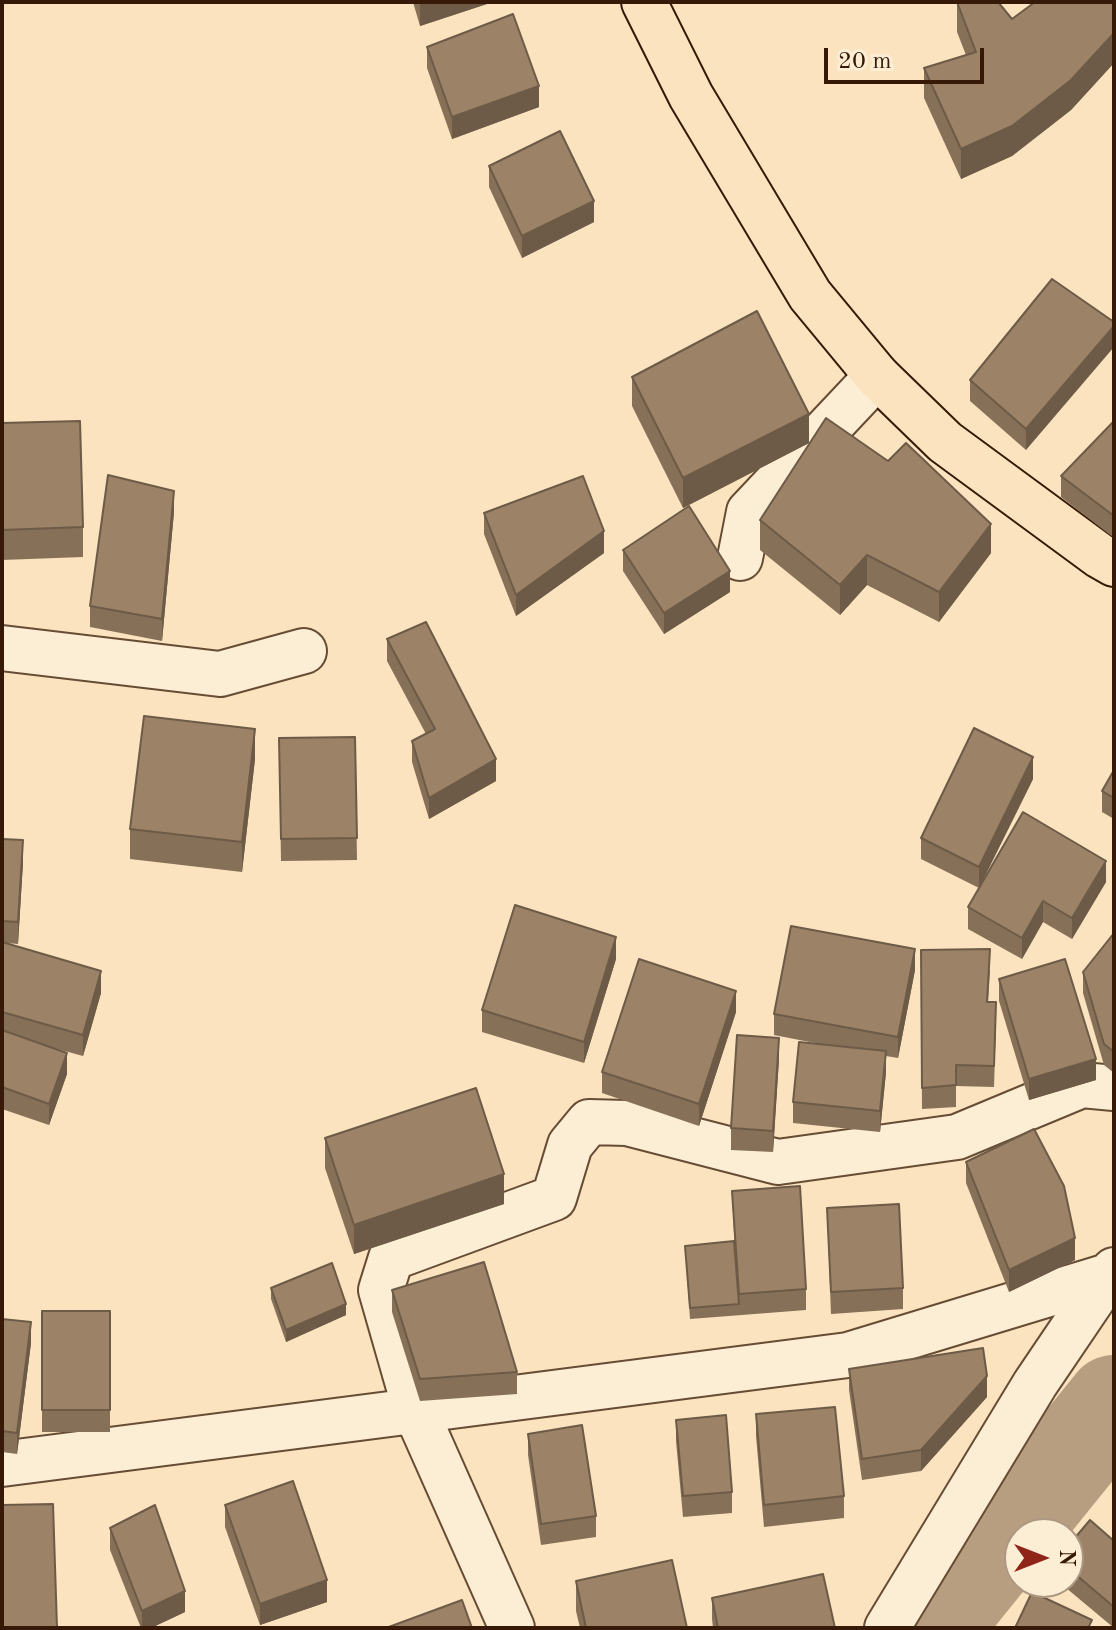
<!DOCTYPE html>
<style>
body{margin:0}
#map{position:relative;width:1116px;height:1630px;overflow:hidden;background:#fbe3bf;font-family:"Old Standard TT",serif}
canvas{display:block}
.frame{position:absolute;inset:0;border:4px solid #361906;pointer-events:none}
.north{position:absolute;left:1004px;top:1518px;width:80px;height:80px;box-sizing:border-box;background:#fcedd5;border:2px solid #ad9882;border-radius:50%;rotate:90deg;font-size:22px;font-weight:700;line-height:32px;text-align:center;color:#361906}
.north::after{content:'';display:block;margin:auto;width:28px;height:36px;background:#8f2418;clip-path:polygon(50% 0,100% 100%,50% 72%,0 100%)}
.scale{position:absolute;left:824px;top:48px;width:160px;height:36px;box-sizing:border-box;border:4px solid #361906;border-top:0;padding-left:10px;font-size:24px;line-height:28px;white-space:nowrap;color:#361906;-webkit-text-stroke:6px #fcedd5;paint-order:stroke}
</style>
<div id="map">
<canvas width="1116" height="1630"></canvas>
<div class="frame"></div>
<div class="north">N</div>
<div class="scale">20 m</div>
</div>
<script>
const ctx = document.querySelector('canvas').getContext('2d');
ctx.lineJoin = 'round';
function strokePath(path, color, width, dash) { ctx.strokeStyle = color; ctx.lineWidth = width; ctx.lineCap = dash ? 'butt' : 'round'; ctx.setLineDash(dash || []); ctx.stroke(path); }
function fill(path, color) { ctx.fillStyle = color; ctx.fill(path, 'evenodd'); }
strokePath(new Path2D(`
 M932,1628l182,-225`), '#b89e80', 96);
const minor = new Path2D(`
 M740,558l9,-46 128,-136
 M2,648l218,26 84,-23
 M2,1464l846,-109 260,-79 6,-6
 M512,1628l-96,-216 -35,-122 10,-32 163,-60 16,-53 19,-23 38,1 151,39 179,-25 125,-52 32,3
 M887,1628l148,-244 73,-108`);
const primary = new Path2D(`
 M644,2l47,94 119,199 67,81 68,66 155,114 14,8`);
strokePath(minor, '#674c34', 48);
strokePath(primary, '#361906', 48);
strokePath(minor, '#fcedd5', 44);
strokePath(primary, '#fbe3bf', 44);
fill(new Path2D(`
 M413,2h80l-73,24z
 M957,2l55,17 102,-17v61l-43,47 -59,46 -51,23 -37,-81v-30l42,-13 -9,-23z
 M427,47l112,60 -87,32 -25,-71z
 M489,166l105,56 -72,36 -33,-71z
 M1052,279l-26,171 -56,-49v-21z
 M632,377l177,66 -126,65 -51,-102z
 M1114,421v117l-53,-41v-21z
 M2,423l81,104v30l-81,3z
 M174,512l-12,129 -72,-14v-21z
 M484,513l120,40 -88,63 -32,-82z
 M760,520l231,33 -52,69 -72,-37 -27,30 -80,-65z
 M623,550l107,42 -66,42 -41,-63z
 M387,639l109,142 -67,38 -17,-57v-21l14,-7 -39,-73z
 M355,737l2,123 -76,1 -2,-123z
 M255,759l-13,113 -112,-13v-30z
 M1114,770v49l-12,-7v-21z
 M1033,779l-54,109 -58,-29v-21z
 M2,839l21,23 -5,82 -12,-1 95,50 -18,63 -29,-8 13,26 -18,51 -47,-16z
 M1106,882l-34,57 -29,-17 -21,37 -54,-30v-22z
 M1114,933v140l-10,-8 -21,-72v-21z
 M921,950l69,20 -2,32 8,22 -2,63 -38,-1v21l-34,2z
 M616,959l-32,104 -102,-31v-22z
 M915,970l-17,88 -12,-2v16l-6,60 -87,-9v-21l32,-57 -51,-10v-21z
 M999,979l97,101 -67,20 -30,-99z
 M736,1012l-37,114 -97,-33v-21z
 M779,1059l-6,93 -42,-2v-22z
 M325,1138l179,66 -150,50 -29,-86z
 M966,1162l109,98 -66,32 -43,-109z
 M732,1191l74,98v21l-116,9 -5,-73 50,10z
 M827,1208l76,80v21l-72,5z
 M271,1288l75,27 -60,27 -15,-43z
 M392,1290l125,82v22l-97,7 -28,-89z
 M42,1311h68v121h-68z
 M2,1319l29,24 -14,111 -15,-2z
 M849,1369l138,28 -66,74 -59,9 -13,-90z
 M756,1414l88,82v22l-80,9 -8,-91z
 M676,1420l56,72v21l-49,4 -7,-76z
 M528,1434l68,82v21l-55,8 -13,-90z
 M225,1505l102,97 -67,23 -35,-98z
 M110,1528l75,84 -34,16h-10l-31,-78z
 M1114,1541v87l-55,-46h9v-36z
 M576,1581l111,47h-107l-4,-17z
 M712,1598l123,30h-122l-1,-9z`), '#867058');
fill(new Path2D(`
 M428,2h65l-73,24v-22z
 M1114,33v30l-43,47 -59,46 -51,23v-30z
 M539,86v21l-87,32v-22z
 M594,201v21l-72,36v-22z
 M1114,326v21l-88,103v-21z
 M809,414v29l-126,65v-30z
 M174,491v21l-12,129v-22z
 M991,524v29l-52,69v-30z
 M604,531v22l-88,63v-21z
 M867,555v30l-27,30v-30z
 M730,571v21l-66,42v-21z
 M255,729v30l-13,113v-30z
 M1033,757v22l-54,109v-21z
 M496,759v22l-67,38v-21z
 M23,840v22l-5,82v-22z
 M1106,861v21l-34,57v-21z
 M1043,901v21l-21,37v-21z
 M616,937v22l-32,104v-21z
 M915,949v21l-17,88v-21z
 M101,971v22l-18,63v-21z
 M736,991v21l-37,114v-22z
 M779,1038v21l-6,93v-21z
 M886,1051v21l-6,60v-21z
 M67,1053v21l-18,51v-21z
 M1096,1059v21l-67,20v-21z
 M504,1174v30l-150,50v-29z
 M1075,1238v22l-66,32v-22z
 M346,1304v11l-60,27v-12z
 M31,1322v21l-14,111v-21z
 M987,1376v21l-66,74v-21z
 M327,1580v22l-67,23v-21z
 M185,1591v21l-34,16h-9v-17z`), '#6d5b47');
const building = new Path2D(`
 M957,2h41l14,17 23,-17h79v31l-43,47 -59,46 -51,23 -37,-81 52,-16z
 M513,14l26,72 -87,31 -25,-70z
 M560,131l34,70 -72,35 -33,-70z
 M1052,279l62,43v4l-88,103 -56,-49z
 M757,311l52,103 -126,64 -51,-101z
 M826,418l62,43 18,-18 85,81 -52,68 -72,-37 -27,30 -80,-65z
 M80,421l3,106 -81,3v-107z
 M1114,421v95l-53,-40z
 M108,475l66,16 -12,128 -72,-13z
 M583,476l21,55 -88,64 -32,-82z
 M689,506l41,65 -66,42 -41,-63z
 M426,622l70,137 -67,39 -17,-57 23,-12 -48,-90z
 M144,716l111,13 -13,113 -112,-13z
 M974,728l59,29 -54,110 -58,-29z
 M355,737l2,101 -76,1 -2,-101z
 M1114,770v28l-12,-7z
 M1023,812l83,49 -34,57 -29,-17 -21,37 -54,-31z
 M2,839l21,1 -5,82 -16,-1z
 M515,905l101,32 -32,105 -102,-32z
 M791,926l124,23 -17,88 -124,-23z
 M1114,933v119l-10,-8 -21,-72z
 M2,942l99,29 -18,64 -81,-23z
 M990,949l-3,53h9l-2,64 -38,-1v20l-34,3 -1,-138z
 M639,959l97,32 -37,113 -97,-32z
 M1065,959l31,100 -67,20 -30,-100z
 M2,1030l65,23 -18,51 -47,-17z
 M737,1035l42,3 -6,93 -42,-3z
 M799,1042l87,9 -6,60 -87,-9z
 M476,1088l28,86 -150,51 -29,-87z
 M1034,1129l30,57 11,52 -66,32 -43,-108z
 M800,1186l6,103 -67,5 -7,-103z
 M899,1204l4,84 -72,4 -4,-84z
 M734,1241l5,63 -49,4 -5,-62z
 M484,1262l33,110 -97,7 -28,-89z
 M332,1263l14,41 -60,26 -15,-42z
 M42,1311h68v99h-68z
 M2,1319l29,3 -14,111 -15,-2z
 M983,1348l4,28 -66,74 -59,9 -13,-90z
 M835,1407l9,89 -80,9 -8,-91z
 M726,1415l6,77 -49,4 -7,-76z
 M582,1425l14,91 -55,8 -13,-90z
 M293,1481l34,99 -67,24 -35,-99z
 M53,1504l4,124h-55v-123z
 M155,1505l30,86 -43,20 -32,-83z
 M1090,1520l24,21v66l-46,-39v-22z
 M672,1560l15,68h-101l-10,-47z
 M823,1574l12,54h-117l-6,-30z
 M1032,1592l60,28 -4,8h-73z
 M462,1600l10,28h-86z`);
fill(building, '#9c8266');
strokePath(building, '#6d5b47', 2);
</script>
